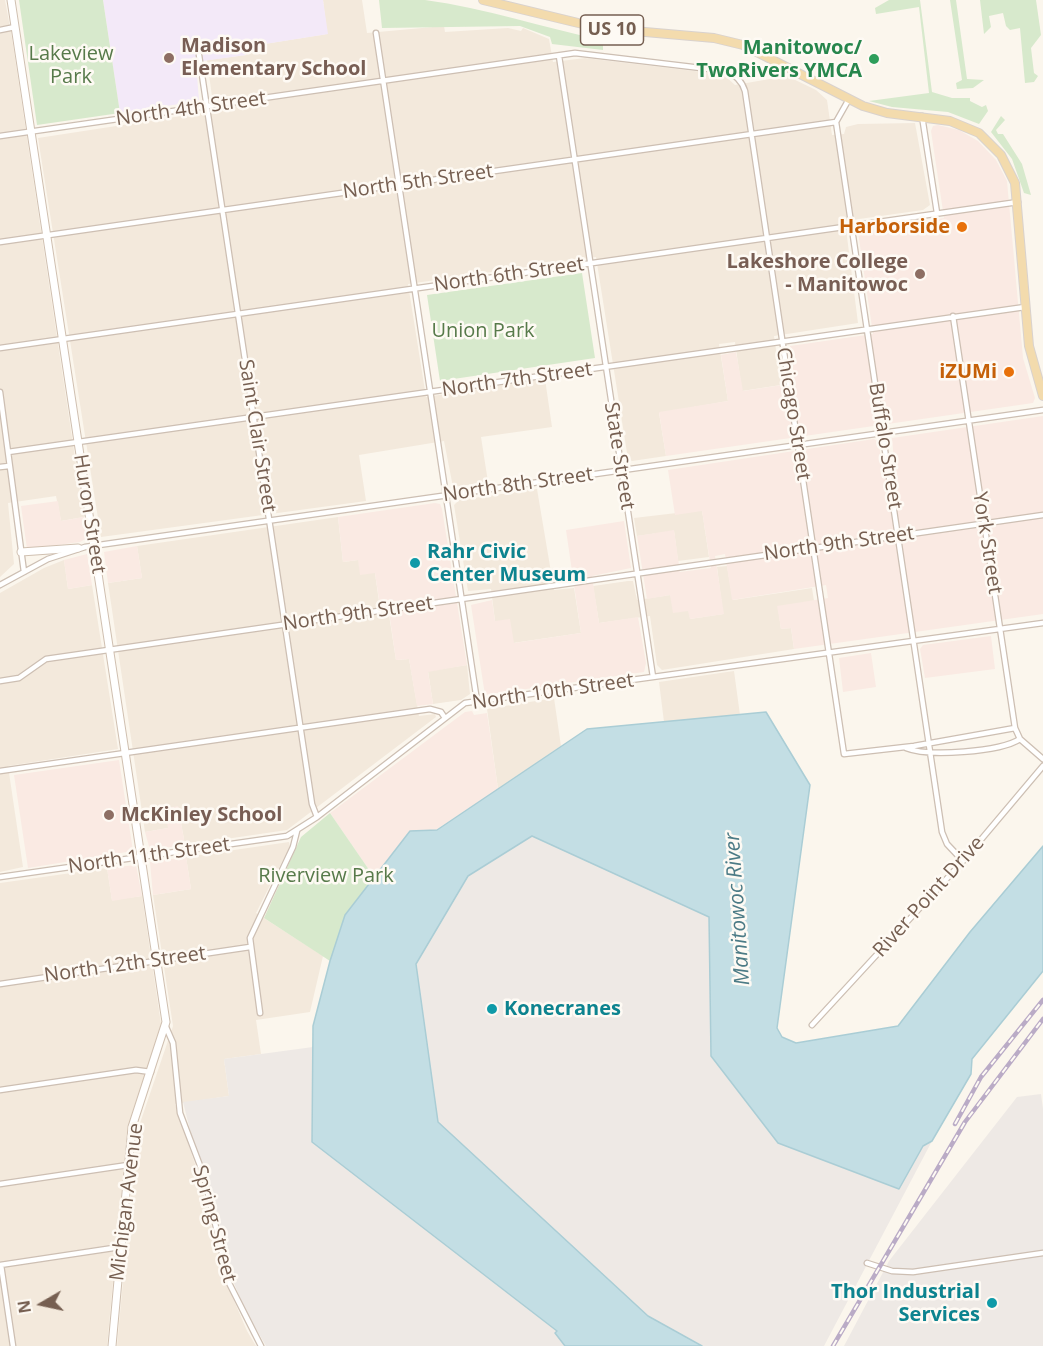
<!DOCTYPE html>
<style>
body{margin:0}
#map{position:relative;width:1043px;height:1346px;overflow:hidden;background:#fbf6ed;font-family:"Open Sans",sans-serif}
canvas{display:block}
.north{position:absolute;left:12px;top:1274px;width:60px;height:60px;-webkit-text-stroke:4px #fefaf4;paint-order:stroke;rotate:261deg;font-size:16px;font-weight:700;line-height:24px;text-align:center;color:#765f51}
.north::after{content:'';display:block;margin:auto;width:21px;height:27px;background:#765f51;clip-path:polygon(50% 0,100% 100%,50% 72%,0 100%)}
</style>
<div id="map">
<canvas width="1043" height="1346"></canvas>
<div class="north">N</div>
</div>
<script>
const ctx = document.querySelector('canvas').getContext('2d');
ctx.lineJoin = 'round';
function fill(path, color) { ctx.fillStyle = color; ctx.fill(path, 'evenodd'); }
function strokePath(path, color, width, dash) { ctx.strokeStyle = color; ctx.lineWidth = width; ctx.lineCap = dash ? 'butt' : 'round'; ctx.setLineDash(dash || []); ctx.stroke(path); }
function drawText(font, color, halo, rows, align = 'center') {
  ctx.font = font + ' "Open Sans",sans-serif'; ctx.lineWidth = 5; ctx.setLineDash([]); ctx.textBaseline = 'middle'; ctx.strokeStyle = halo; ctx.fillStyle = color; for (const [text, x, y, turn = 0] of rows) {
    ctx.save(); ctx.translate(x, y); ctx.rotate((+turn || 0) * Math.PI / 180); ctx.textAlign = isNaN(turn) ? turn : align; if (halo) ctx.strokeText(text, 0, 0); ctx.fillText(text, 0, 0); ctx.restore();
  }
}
fill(new Path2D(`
 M0,0h5l7,38 72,479 -23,4 -5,-25 -48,7 6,61 -14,13z
 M323,0h39l5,33 77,-7 1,6 63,-4 13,3 2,-3 26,11 4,23 32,-4 126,15 14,3 10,9 52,-9 29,14 11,10 5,35 12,-1 2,-7 12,-3 57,-1 15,82 -7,5 -78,11 13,102 -84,13 7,49 -39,6 -7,-49 -16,2 9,57 -69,12 7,43 -34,5 -4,-2 -32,-202 -188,27 18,113 119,-18 7,48 -71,10 7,45 -35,5 -9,-46 -85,14 7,46 -265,36 -63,-399 176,-27 -7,-51 39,-5 -1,-8 82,-13z
 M537,489l17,101 20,-2 7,45 -68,10 -18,-22 -4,-32 -23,2 -14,-86 5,-5z
 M702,510l7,47 -31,4 -4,-30 -37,5 -3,-18z
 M338,517l5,45 15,-2 17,13 6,43 8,-1 7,45 13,-1 10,57 16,-2 1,3 -149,113 -102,15 -7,-38 -10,21 -23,4 -37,-249 34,-5 -5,-32z
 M64,560l4,29 24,-4 26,164 -110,17 15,101 -23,5v-279l44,-25z
 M727,566l6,34 79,-12 2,13 -36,6 3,22 10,-1 3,21 -132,21 -5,-5 -7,-49 -51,7 -6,-37 35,-5h5l4,19 33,-5 19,16 1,8 33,-5 -6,-47z
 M467,665l3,29 -9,6 -28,4 -5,-33z
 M734,671l6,44 -76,7 -5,-40z
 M554,698l7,48 -63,43 -11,-80z
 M289,842l1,4 -34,67 67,43 -13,56 -54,8 5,34 -37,5 5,37 -54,8 25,75 24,98 23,54 9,15h-139l20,-214 36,-106 -20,-131 38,-6 -5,-32z
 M107,868l5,32 30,-4 19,128 -34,108 -20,214h-107v-463z`), '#f3e9dc');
fill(new Path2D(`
 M938,125l21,5 19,11 18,19 11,21 16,177 12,40 -2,5 -367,53 -7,-44 69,-11 -7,-46 15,-3 7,39 52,-8 -5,-37 83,-12 -15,-102 86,-14 -13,-87 2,-5z
 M1043,416v198l-249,35 -3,-21 -10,1 -4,-23 51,-8 -2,-13 -94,15 -7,-46 -10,2 9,58 -34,5 -2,-8 -15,2 -3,-18 -23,4 -10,-63 37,-6 6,42 31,-4 -9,-57 -27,4 -7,-45 206,-31 5,3 2,19 13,-1 -2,-22z
 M58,501l3,20 23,-4 3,21 -7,4 -53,7 -6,-43z
 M435,503l5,1 2,5 25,156 -39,7 5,32 -16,2 -8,-47 -13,1 -8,-55 -8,1 -5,-33 -15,2 -2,-15 -15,2 -5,-45z
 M624,521l7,47 -39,8 7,47 39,-6 8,46 -2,9 -159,23 -14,-90 21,-5 3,21 15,-2 4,24 67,-10 -15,-103z
 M137,546l5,32 -34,5 -4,-31z
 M87,554l5,31 -24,4 -4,-29z
 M991,636l4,33 -70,9 -5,-29 3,-4z
 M871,653l5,34 -33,5 -4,-34z
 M472,711l2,4 13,-2 11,76 -62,41 -26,1 -36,46 -44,-64 135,-101z
 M119,760l14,91 -105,17 -14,-93z
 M178,806l7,39 -35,5 -5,-18 23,-4 -3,-19z
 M186,857l5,32 -38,6 -3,-33z
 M136,865l6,31 -30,5 -5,-33z`), '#faeae3');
fill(new Path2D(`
 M532,836l177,81 2,139 212,90 9,-5 -108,205h-122l-54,-30 -210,-194 -22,-158 52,-88z
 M313,1047l-1,95 246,189 -3,2 10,13h-299l-23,-40 -9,-23 -27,-109 -16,-40 -8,-32 46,-6 -5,-37z
 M1041,1094l2,15v237h-199l45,-85 128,-164z`), '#eee9e5');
fill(new Path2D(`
 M103,0h220l5,34 -82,13v8l-50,7 3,39 -79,12z`), '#f3e9f8');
fill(new Path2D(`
 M19,0h84l17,113 -83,12z
 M379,0c15,0 31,0 46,0 61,8 118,28 178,40v10l-51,-6 -2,-7 -30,-11 -138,2z
 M889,0h31l12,92 20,6h18v3l12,6 4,-2 2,6 -9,13 -31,-12 -56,-5 -23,-6 60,-8 -10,-86 -43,7 -1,-6z
 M950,0h6l11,79 17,1 -11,8 -16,1 -1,-6 6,-3z
 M980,0h56l5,35 -10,13 3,25 4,3 -4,6 -9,1 -5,-55 -10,2 -4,-4 -3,-13 -14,3 2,11 -7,7z
 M1001,116l4,4 -9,10 2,4h5l19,30 9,31 -7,-2 -12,-34 -21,-27z
 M582,273l13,85 -155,23 -13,-86z
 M330,813l44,64 -29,38 -15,46 -66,-43 37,-81z`), '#d7e9cc');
const water = new Path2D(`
 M766,712l44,73 -33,243 5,9 14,6 102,-17 72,-94 73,-86v125l-71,88 -1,15 -39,67 -9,5 -24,43 -121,-46 -67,-87 -2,-139 -177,-81 -64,40 -52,88 22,158 210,194 54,30h-137l-10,-13 2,-2 -245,-189 1,-116 17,-65 15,-46 65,-84 27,-1 150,-101z`);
fill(water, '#c3dee4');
strokePath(water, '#aacdd5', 1.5);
const street = new Path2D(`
 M0,30l15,-3
 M376,33l101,668
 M199,55l113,749 5,13
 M559,56l94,621
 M849,99l-13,23 106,710 5,12 16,17
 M922,116l15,97
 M0,136l575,-83 151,18c10,4 16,10 19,20l99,663 70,-8 101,-18
 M0,242l836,-120
 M953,316l62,412 5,11 23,20
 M0,348l1018,-146
 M0,392l24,180
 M8,452l1017,-145
 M0,467l9,-1
 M0,585l48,-26 37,-12 958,-137
 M0,681l19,-3 27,-19 997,-144
 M906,748c22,9 94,4 114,-9
 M0,771l430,-62 11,3 4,6
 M0,877l287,-41 30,-19 148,-114 578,-80
 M0,984l250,-37
 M260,1013l-10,-75 43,-91 4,-16
 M812,1025l151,-164 80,-95
 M166,1027l7,16 7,70 24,63 25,107 32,63
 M0,1090l136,-20 15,2
 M0,1184l128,-19
 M867,1263l25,8 21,1 130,-19
 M0,1265l120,-18
 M1,1265l12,81`);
const secondary = new Path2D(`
 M11,0l155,1022 -34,105 -20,219
 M21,552l57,-4`);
const primary = new Path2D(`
 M483,0l116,28 115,10 29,7 120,61 24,7 63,8 29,12 22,22 14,28 14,163 14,50`);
strokePath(street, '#cdbfb3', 7);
strokePath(secondary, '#d0c0b1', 9);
strokePath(primary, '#d9d2ce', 10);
strokePath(street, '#fff', 4.5);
strokePath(secondary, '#fff', 7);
strokePath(primary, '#f3dbad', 8);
const rail = new Path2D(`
 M955,1124l26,-47 62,-77
 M833,1346l132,-224 78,-103`);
strokePath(rail, '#baabc6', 4.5);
strokePath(rail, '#fefaf4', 2, [7]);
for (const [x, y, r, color] of [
 [169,58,6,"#8d6e63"],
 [874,59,6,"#2e9e5b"],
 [962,227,6,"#e8710a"],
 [920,274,6,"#8d6e63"],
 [1009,372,6,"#e8710a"],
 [415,563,6,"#0f9aa8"],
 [109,815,6,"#8d6e63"],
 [492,1009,6,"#0f9aa8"],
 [992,1303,6,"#0f9aa8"]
]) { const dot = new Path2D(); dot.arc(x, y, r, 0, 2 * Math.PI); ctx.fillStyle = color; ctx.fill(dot); strokePath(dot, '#fefaf4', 2); }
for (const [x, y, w] of [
 [612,30,63]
]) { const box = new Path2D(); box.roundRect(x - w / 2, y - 15, w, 30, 4.5); ctx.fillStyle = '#fefaf4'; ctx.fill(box); strokePath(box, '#765f51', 1.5); }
drawText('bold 18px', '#765f51', null, [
 ["US 10",612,30]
]);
drawText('bold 20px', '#785e54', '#fefaf4', [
 ["Madison",181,46],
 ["Elementary School",181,69],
 ["Lakeshore College",908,262,"right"],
 ["- Manitowoc",908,285,"right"],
 ["McKinley School",121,815]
], 'left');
drawText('bold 20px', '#27864d', '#fefaf4', [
 ["Manitowoc/",862,48],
 ["TwoRivers YMCA",862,71]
], 'right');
drawText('20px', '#577a4a', '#fefaf4', [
 ["Lakeview",71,54],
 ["Park",71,77],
 ["Union Park",483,331],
 ["Riverview Park",326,876]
]);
drawText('20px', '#765f51', '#fefaf4', [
 ["North 4th Street",191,109,-8],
 ["North 5th Street",418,182,-8],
 ["North 6th Street",509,275,-8],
 ["North 7th Street",517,380,-8],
 ["Chicago Street",793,414,81],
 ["Saint Clair Street",257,436,81],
 ["Buffalo Street",885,446,81],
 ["State Street",619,456,81],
 ["North 8th Street",518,485,-8],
 ["Huron Street",89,514,81],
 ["York Street",987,543,81],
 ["North 9th Street",839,544,-8],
 ["North 9th Street",358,614,-8],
 ["North 10th Street",553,692,-8],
 ["North 11th Street",149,856,-8],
 ["River Point Drive",929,897,-48],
 ["North 12th Street",125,965,-8],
 ["Michigan Avenue",127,1202,-83],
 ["Spring Street",214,1224,75]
]);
drawText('bold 20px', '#c56008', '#fefaf4', [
 ["Harborside",950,227],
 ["iZUMi",997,372]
], 'right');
drawText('bold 20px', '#0d838f', '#fefaf4', [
 ["Rahr Civic",427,552],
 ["Center Museum",427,575],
 ["Konecranes",504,1009],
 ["Thor Industrial",980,1292,"right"],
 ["Services",980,1315,"right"]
], 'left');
drawText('italic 21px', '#4c7b86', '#fefaf4', [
 ["Manitowoc River",738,909,-94]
]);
</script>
